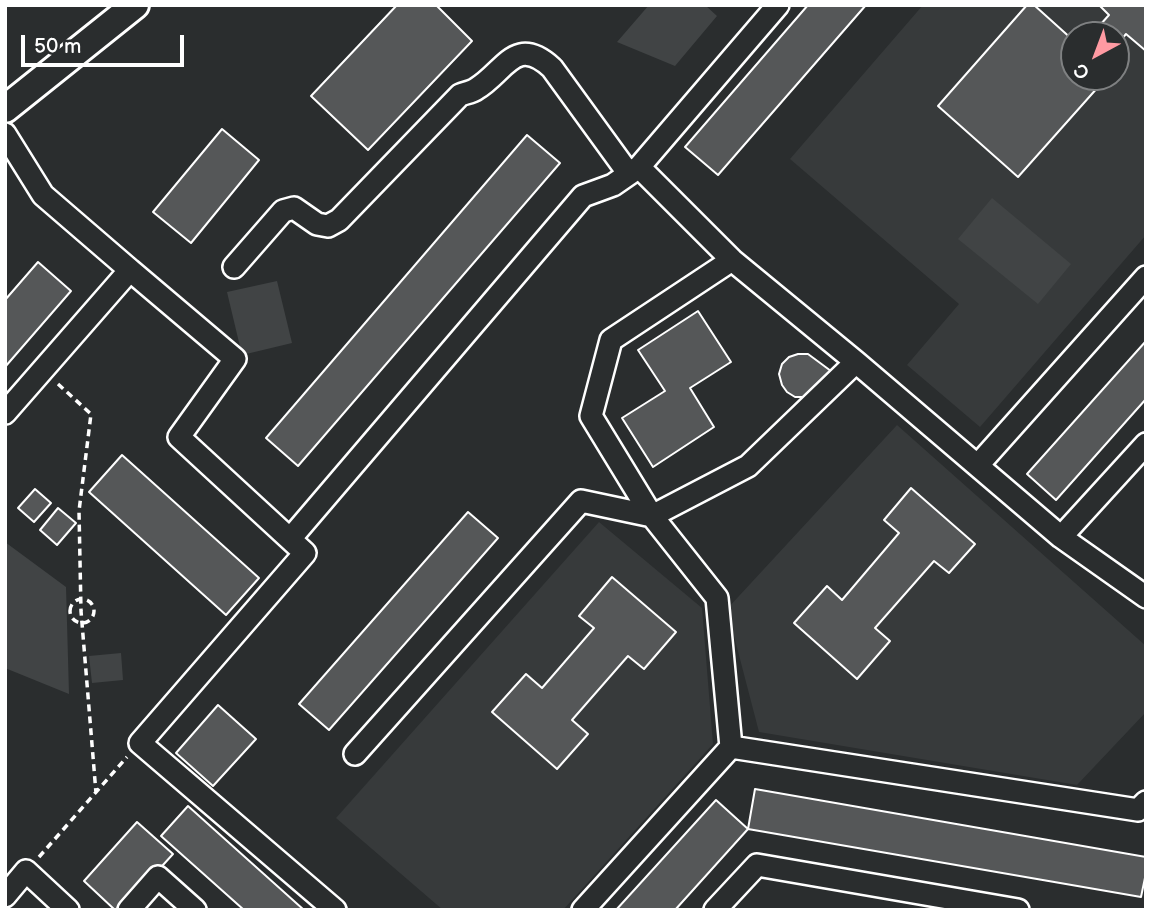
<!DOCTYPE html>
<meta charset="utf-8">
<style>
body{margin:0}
#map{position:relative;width:1151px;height:915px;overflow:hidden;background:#2a2d2e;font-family:"Balsamiq Sans",sans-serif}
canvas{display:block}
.frame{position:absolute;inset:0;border:7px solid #fff;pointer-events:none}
.north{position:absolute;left:1060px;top:21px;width:70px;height:70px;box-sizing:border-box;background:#2a2d2e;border:2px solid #7f8182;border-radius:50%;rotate:221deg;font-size:19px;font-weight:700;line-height:28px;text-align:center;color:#fff}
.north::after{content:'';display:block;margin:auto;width:24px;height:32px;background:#ff9aa2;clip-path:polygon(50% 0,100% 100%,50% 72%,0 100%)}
.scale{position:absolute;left:21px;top:35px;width:163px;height:32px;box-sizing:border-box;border:4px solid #fff;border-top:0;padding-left:9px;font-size:21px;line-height:24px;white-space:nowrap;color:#fff;-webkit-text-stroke:5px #2a2d2e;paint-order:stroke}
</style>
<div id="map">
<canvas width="1151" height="915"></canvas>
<div class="frame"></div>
<div class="north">С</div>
<div class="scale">50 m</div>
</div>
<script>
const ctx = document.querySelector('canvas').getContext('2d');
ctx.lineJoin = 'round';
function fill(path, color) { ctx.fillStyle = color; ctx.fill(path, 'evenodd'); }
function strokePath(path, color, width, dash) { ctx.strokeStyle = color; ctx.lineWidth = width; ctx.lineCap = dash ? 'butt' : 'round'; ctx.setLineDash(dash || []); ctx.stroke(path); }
fill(new Path2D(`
 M923,5h223v230l-166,192 -73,-62 52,-61 -169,-145zM1074,35h42v42h-42z
 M897,425l249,221v66l-69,73 -318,-53 -32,-123z
 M599,522l103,86 11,136 -150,166h-120l-107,-92z`), '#373a3b');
fill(new Path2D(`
 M649,5h56l12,11 -42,50 -58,-24z
 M992,198l79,66 -33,40 -80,-65z
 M277,281l15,62 -50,12 -15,-63z
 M5,542l61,45 3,107 -64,-26z
 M121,653l2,27 -31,3 -3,-27z`), '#414445');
const building = new Path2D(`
 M397,5h39l36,36 -104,109 -57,-54z
 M808,5h58l-148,170 -33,-28z
 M1027,5h7l40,36v36h33l-89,100 -80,-71z
 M1099,5h47v46l-20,-17 -10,12v-11h-25l18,-20z
 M222,129l37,31 -68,83 -38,-31z
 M527,135l33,28 -262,303 -32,-28z
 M38,262l33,29 -66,76v-67z
 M698,311l33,51 -41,26 24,39 -61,40 -31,-49 43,-27 -27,-41z
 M1146,341v58l-90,101 -29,-26z
 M798,354h10l27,20 -29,23h-11l-8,-5 -5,-7 -3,-11 3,-10 7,-7z
 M122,455l137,123 -33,37 -137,-123z
 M911,488l64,56 -26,29 -15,-12 -59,67 15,13 -33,38 -63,-56 33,-37 15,14 57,-67 -15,-13z
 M35,489l16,14 -17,19 -16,-14z
 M58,508l18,15 -19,22 -17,-15z
 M468,512l30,26 -169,192 -30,-26z
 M612,577l64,55 -32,37 -16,-13 -56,64 16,14 -31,35 -65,-57 34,-38 16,14 52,-60 -15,-12z
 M218,705l38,34 -43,47 -37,-33z
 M755,789l391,68v16l-5,24 -393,-68z
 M716,800l32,29 -73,81h-59z
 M188,806l116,104h-60l-83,-74z
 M137,822l36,32 -51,56h-7l-31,-29z`);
fill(building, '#555758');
strokePath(building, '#fff', 2);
const minor = new Path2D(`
 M778,5l-139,162 93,93 124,102 205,175 85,60
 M5,134l38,61 87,75 -125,143
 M732,260l-121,80 -20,76 61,100 96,-50 108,-104
 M234,267l49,-56 11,-3 23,16 11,2 11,-6 121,-125c5,-2 12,-3 16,-6 29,-17 39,-55 76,-21l77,106
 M130,270l105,89 -56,78 126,116 -165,190 195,167
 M978,465l168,-188
 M1061,537l85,-93
 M290,539l293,-343 30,-11 26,-18
 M355,754l226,-253 71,15 65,82 14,149
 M5,896l21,-25 42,39
 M129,910l29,-33 37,33
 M583,910l148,-163 407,63 8,-8
 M715,910l42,-45 261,45`);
const major = new Path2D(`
 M5,109l130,-104`);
strokePath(minor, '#fff', 26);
strokePath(major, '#fff', 32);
strokePath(new Path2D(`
 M58,384l33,30 -12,97 2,100 15,182
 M70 611a12 12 0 1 1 24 0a12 12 0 1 1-24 0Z
 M39,857l88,-100`), '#fff', 3.5, [7, 5]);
strokePath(minor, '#2a2d2e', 21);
strokePath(major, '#2a2d2e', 26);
</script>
